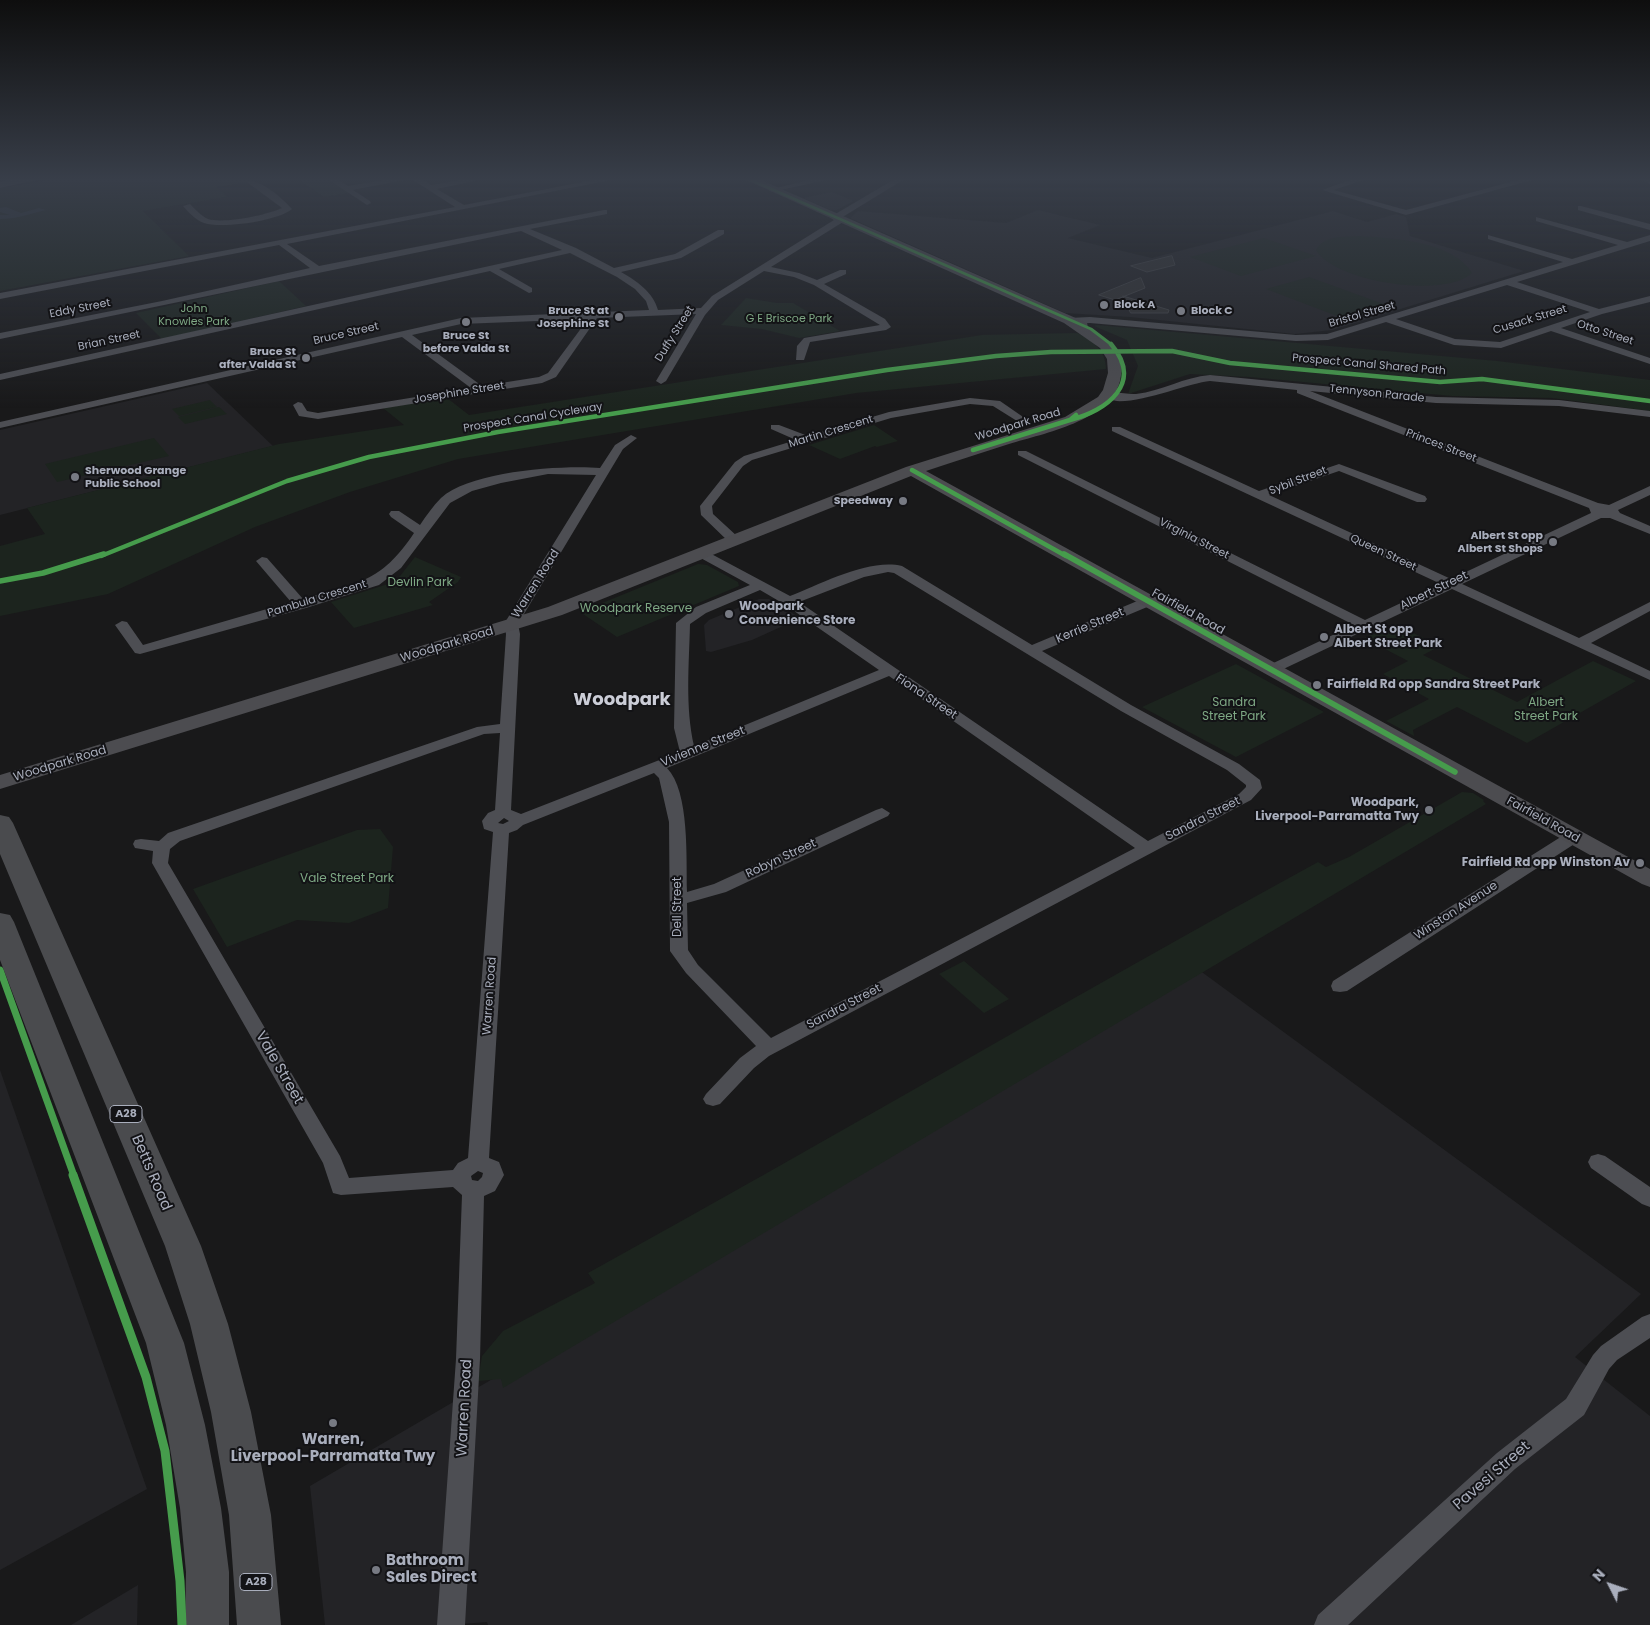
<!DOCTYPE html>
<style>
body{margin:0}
#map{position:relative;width:1650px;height:1625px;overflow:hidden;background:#19191a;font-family:Poppins,sans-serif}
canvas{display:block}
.north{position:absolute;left:1585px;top:1560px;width:50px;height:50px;-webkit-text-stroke:4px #131316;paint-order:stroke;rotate:311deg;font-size:14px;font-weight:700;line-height:20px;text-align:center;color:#a9aebc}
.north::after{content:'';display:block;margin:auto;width:18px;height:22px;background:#a9aebc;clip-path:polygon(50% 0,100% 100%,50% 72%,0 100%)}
</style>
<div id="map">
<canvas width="1650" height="1625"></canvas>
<div class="north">N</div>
</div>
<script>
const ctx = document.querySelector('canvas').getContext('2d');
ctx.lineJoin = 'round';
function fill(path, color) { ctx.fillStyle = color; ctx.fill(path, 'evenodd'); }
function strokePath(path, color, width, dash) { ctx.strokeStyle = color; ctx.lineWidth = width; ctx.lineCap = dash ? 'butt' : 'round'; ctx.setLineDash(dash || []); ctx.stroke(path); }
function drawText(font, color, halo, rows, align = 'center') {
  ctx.font = font + ' Poppins,sans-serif'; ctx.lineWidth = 4; ctx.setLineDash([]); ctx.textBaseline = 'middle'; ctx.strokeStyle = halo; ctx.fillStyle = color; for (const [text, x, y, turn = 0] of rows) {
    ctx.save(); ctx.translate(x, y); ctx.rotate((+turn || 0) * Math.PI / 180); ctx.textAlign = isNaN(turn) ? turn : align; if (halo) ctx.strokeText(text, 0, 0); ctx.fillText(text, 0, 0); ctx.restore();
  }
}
fill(new Path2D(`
 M832,192l22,9 -17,9h-7l-27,-12z
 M1038,210l62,15 -32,13 84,20 181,-47 34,11 29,-8 10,3 4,19 114,35 -192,59 -37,4 -165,-17 -65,-4 -215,-95 8,-7 148,12z
 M207,383l66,63 -273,69v-85z
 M759,599h10l28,17 -3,5 -42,19 -41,12 -5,-1 -2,-26 5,-5z
 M1195,967l446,327 -66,63 75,59v209h-1162l-1,-3 -37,3h-125l-15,-139z
 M0,1070l147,419 -147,81z
 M138,1585l-1,40h-66z`), '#232326');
fill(new Path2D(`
 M49,180h194l4,2 -31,5 11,10 -84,14 46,45 -189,35v-103z
 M299,180h33l17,13 -25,4z
 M1359,236c33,2 94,5 113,37 -27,26 -138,9 -156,-23 8,-15 28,-13 43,-14z
 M1264,238l52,18 -75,20 -51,-19z
 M1309,277l80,29 -44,13 -79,-30z
 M279,281l27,25 -144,33 -26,-26z
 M746,298l31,5h16l47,28 -41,7 -37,-9 -41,-4z
 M1097,325l400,36 153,19v31l-98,-13 -100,-2 -202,-19 -60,-3 -62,20 10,-28 -11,-26 -33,-14z
 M1077,333c16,7 29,18 29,36l-250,24 -398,66 -108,33 -95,35 -147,67 -108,22v-70l45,-12 -18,-26 252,-64 125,-19 -21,-17 64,-10 22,17 513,-80z
 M210,400l7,7 -38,9 -7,-7z
 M219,407l8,7 -42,10 -7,-7z
 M874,425l24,16 -21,6 -2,-1 -35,13 -31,-14z
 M154,438l15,18 -112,26 -12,-18z
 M415,557l46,20 -3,5 -29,20 4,3 -79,23 -23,-26 57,-18 12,-8z
 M698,564l9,1 31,17 1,4 -122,51 -37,-25z
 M1395,624l45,22 -17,9 94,47 76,-41 43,20 -109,62 -70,-36 -44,23 1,6 -28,-15 43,-22 -46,-25 25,-13 -44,-23z
 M1236,664l88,48 -88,45 -94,-50z
 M1462,792l11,1 11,7 -1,1 3,3 -983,584 -2,-9 -23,2 4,-25 21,-25 92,-48 -7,-10c245,-135 485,-277 730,-411l8,5 23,-10z
 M380,829l13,18 -5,61 -39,15 -52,-3 -70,27 -34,-58 164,-59z
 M964,961l45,38 -25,14 -45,-39z`), '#1c241e');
fill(new Path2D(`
 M6,207l15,6 18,-5 7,2c-16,4 -30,9 -46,9v-4h10l-10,-3v-4z`), '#2a333d');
const building = new Path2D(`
 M1172,256l3,9 -28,7 -16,-6z
 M1141,278l4,10 -30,12 -16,-5z
 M1123,296l46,14 -1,3h-37z`);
fill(building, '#313132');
strokePath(building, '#424346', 1);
fill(new Path2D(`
 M244,180c18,0 36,16 48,29 -14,12 -70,20 -88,14 -8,-3 -16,-11 -21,-17l7,-2c5,5 11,12 18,15 16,5 59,-4 74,-11z
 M329,180h10l9,6 36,-6h20l-51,10 17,11 1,2 -4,2z
 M413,180h10l8,5 29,-5h19l-42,9 27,16 129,-25h18l-324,64 32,22 285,-56h3v4l-77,15 46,19 38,20 61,-14 43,-24h6v4l-43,24 -60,14c16,9 32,20 37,38l43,-2 11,-12 122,-76 -3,-2 1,-2 61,-36h10l-62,38 3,2 -1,2 -72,45 28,6 18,7 23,-10h6v4l-22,10 61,35 6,8 -5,3 -76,12 -6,18h-8l1,-14 7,-8 76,-13 -66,-40 -20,-8 -30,-6 -46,29 -13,15 -39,66 -5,3 -5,-3 40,-67 -99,4 -41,59 -14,6 -224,36 -19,-3 -6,-11 5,-3 4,1 5,8 11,2 153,-25 -69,-51 -402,91v-6l461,-104 188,-8 -3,-9 -11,-12 -18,-12 -47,-24 -71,16 33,19v4l-3,1 -39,-22 -490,109v-6l562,-124 -41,-19 -521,108v-6l162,-32 148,-33 -31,-23 -279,54v-6l455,-86zM588,319l-40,54 -9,4 -57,9 -70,-51 49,-11z
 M809,180h17l-54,12 -4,-2z
 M1350,180h13l-29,10 72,20 112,-30h14l-126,35 -84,-25z
 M1581,206l69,18v6l-72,-20v-4z
 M1536,217l91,25 23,-7v6l-133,41 82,27 51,-13v6l-48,12 -41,14 89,30v6l-99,-33 -50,17 -47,-3 -68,-23 -58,18 -32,1 -206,-18 -21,1 -5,-3 5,-3 21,-1 206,18 31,-1 236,-72 -75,-23v-4l84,24 46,-14 -82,-24zM1507,285l83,27 -90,30 -45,-3 -59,-20z
 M1210,375l226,22 123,3 91,11v6l-91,-11 -123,-3 -126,-12 288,112 11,2 41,-19v9l-32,15 2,3 30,13v8l-40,-16h-9l-139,66 117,54 71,-36v9l-59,32 59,28v9l-198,-91 -177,84h-10l-2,-3 2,-3 89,-42 -336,-170v-4h8l339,169 76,-36 -329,-153v-4h8l139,64 80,-27 86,32 2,3 -2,3h-8l-78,-31 -70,24 182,84 140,-66 -2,-5 -292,-115v-3l-87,-9c-24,2 -90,32 -108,15 8,-7 24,-1 34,-2 26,-3 48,-17 74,-19z
 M970,398l30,3 26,18 -1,2h-8l-24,-15 -23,-2 -79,14 -139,42 -9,6 -31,40 1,8 25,23 2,3 -2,3h-8l-29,-28 -1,-9 35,-44 9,-6 52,-16 -25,-11v-4h8l29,11 81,-24z
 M631,435l6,3 -14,11 -105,175 2,10 -9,176 10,4 159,-62 -6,-24 2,-105 20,-16 54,-22 -53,-29 -1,-3 1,-3 5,-1 88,47c31,-12 79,-38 112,-30l130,79 110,-46h10l2,3 -2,3 -110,46 89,54 108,59 21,16 2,8 -11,12 -482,256 -15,12 -34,36 -7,2 -7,-2 -3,-5 3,-5 34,-36 16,-12 -70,-73 -16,-22 -1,-129 -10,-44 -5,-5 -131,52 -6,5 -8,3 -20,325 10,4 5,13 -9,16 -11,5 -4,163 -15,266h-28l19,-266 6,-164 -9,-8 -112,8 -8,-2 -10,-30 -171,-300 1,-12 -18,-3 -2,-4 2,-4 6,-1 18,2 9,-8 309,-106 23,-3 6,-90 -2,-10 92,-149 -48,-1 -47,9 -29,8 -22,12 -49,65 -22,17 -73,23 -166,46 -5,-1 -20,-28 7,-4 5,1 16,23 148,-43 -35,-41 6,-4 5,1 36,41c55,-17 77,-15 111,-66l-23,-16 -2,-3 2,-3h8l21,14c6,-9 13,-19 21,-27 30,-27 120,-33 159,-30l15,-23zM888,572l6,1 227,138 106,59 19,15v2l-7,7 -91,47 -349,-239 65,-25zM760,590l24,14 95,66 -185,76c-9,-39 -5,-81 -4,-122l16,-11zM889,676l246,172 -364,190 -73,-73 -10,-15 -1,-47 39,-11 162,-76 2,-3 -8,-5 -6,2 -162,74 -27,8c-1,-33 3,-100 -20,-124zM500,733l-5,77 -7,3 -6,8 2,8 9,3 -25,326 -10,5 -5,7 -104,8 -9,-22 -172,-293 2,-14 10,-8 304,-107zM504,818l5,3 -6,3 -5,-1zM478,1171l5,2 -1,4 -4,4 -6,-1 -1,-4z
 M1573,832l6,1 2,4 -2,4 -232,150 -7,1 -7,-1 -2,-5 2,-5 234,-148z
 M1598,1154l7,2 45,31v20l-8,-3 -51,-36 -3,-6 3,-6z
 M1650,1314v24l-33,22 -8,9 -25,46 -69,54 -167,156h-34l4,-10 179,-162 69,-54 27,-44 8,-9 41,-29z`), '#4d4e53');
fill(new Path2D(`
 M9,180h28l-37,8v-6z
 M746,180h15l326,143 1,4c20,14 39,27 32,54 -11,40 -75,52 -111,63 -28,9 -56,18 -83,27l724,398v18l-8,-3 -731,-408 -349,139 -562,174v-14l548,-168 358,-140 159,-50 33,-20 5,-7 5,-17 -1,-14 -7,-11 -36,-25z
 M1642,180h8v4z`), '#4c4c50');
fill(new Path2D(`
 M0,815l9,2 4,6 188,423 27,78 23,88 20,103 10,110h-44l-8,-110 -18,-103 -21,-88 -25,-78 -165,-392z
 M0,913l10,2 4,7 170,421 21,82 16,83 8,64v53h-44l1,-53 -6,-64 -14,-83 -20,-82 -146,-383z`), '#4a4b4e');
strokePath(new Path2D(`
 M751,180l340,149 21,16`), '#469c4c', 3);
strokePath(new Path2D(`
 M1070,420c37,-9 74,-37 41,-76
 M973,450l97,-30 6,-5
 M912,470l154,86
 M101,556l186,-75 82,-24 129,-25 389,-62 109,-14 55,-4 121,-1 58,12 210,19 42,-3 168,22`), '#469c4c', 4.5);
strokePath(new Path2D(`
 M1064,554l391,218
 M0,581l43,-8 61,-19`), '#469c4c', 5.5);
strokePath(new Path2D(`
 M0,970l74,206`), '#469c4c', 7);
strokePath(new Path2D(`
 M73,1175l73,202 19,74 15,130 2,44`), '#469c4c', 9);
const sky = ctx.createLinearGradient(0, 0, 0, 408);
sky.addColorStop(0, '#0e0e0e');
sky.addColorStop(0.44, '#383e49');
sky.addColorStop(1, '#383e4900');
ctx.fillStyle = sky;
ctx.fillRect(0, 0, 1650, 408);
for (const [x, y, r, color] of [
 [1104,305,5,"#777a83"],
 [1181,311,5,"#777a83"],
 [619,317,5,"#777a83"],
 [466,322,5,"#777a83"],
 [306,358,5,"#777a83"],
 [75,477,5,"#777a83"],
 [903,501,5,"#777a83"],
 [1553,542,5,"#777a83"],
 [729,614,5,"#777a83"],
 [1324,637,5,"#777a83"],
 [1317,685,5,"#777a83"],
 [1429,810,5,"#777a83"],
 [1640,863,5,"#777a83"],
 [333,1423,5,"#777a83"],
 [376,1570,5,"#777a83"]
]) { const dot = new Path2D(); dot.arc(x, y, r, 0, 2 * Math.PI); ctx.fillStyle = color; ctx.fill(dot); strokePath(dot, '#131316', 2); }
drawText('bold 11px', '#a9aebc', '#131316', [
 ["Block A",1114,305,"left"],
 ["Bruce St at",609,311],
 ["Josephine St",609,324],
 ["Block C",1191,311,"left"],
 ["Bruce St",466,336,"center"],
 ["before Valda St",466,349,"center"],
 ["Bruce St",296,352],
 ["after Valda St",296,365],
 ["Sherwood Grange",85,471,"left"],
 ["Public School",85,484,"left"],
 ["Speedway",893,501],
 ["Albert St opp",1543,536],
 ["Albert St Shops",1543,549]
], 'right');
drawText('11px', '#a9aebc', '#131316', [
 ["Eddy Street",80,309,-11],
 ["Bristol Street",1362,315,-16],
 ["Cusack Street",1530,320,-17],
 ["Otto Street",1605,333,18],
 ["Bruce Street",346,334,-13],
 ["Duffy Street",675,334,-58],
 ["Brian Street",109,341,-12],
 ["Prospect Canal Shared Path",1369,365,5],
 ["Josephine Street",459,393,-9],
 ["Tennyson Parade",1377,394,6],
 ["Prospect Canal Cycleway",533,418,-9],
 ["Woodpark Road",1018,425,-17],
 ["Martin Crescent",831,432,-17],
 ["Princes Street",1441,446,21],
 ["Sybil Street",1298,481,-21],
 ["Virginia Street",1194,539,27],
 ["Queen Street",1383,553,25],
 ["Pambula Crescent",317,599,-17]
]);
drawText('11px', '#7ea884', '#131316', [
 ["John",194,309],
 ["Knowles Park",194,322],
 ["G E Briscoe Park",789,319]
]);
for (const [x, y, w] of [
 [126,1114,32],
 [256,1582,32]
]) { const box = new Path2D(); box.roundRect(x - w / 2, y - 8.5, w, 17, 4); ctx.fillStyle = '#131316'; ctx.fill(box); strokePath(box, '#a9aebc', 1); }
drawText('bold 11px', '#a9aebc', null, [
 ["A28",126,1114],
 ["A28",256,1582]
]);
drawText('12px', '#7ea884', '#131316', [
 ["Devlin Park",420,583],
 ["Woodpark Reserve",636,609],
 ["Sandra",1234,703],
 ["Street Park",1234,717],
 ["Albert",1546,703],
 ["Street Park",1546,717],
 ["Vale Street Park",347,879]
]);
drawText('12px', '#a9aebc', '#131316', [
 ["Warren Road",536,584,-58],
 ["Albert Street",1434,591,-26],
 ["Fairfield Road",1188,612,29],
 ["Kerrie Street",1090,626,-23],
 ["Woodpark Road",447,645,-17],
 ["Fiona Street",926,697,34],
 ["Vivienne Street",703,747,-22],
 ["Woodpark Road",60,764,-17],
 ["Sandra Street",1203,819,-27],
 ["Fairfield Road",1543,820,29],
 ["Robyn Street",781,859,-25],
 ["Dell Street",678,907,-90],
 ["Winston Avenue",1456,911,-33],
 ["Warren Road",490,996,-86],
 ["Sandra Street",844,1007,-28]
]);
drawText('bold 12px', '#a9aebc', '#131316', [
 ["Woodpark",739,607],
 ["Convenience Store",739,621],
 ["Albert St opp",1334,630],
 ["Albert Street Park",1334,644],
 ["Fairfield Rd opp Sandra Street Park",1327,685],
 ["Woodpark,",1419,803,"right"],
 ["Liverpool-Parramatta Twy",1419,817,"right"],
 ["Fairfield Rd opp Winston Av",1630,863,"right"]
], 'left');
drawText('15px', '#a9aebc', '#131316', [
 ["Vale Street",279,1068,60],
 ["Betts Road",151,1173,67],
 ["Warren Road",465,1408,-87],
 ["Pavesi Street",1492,1476,-41]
]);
drawText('bold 15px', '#a9aebc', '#131316', [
 ["Warren,",333,1440],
 ["Liverpool-Parramatta Twy",333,1457],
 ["Bathroom",386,1561,"left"],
 ["Sales Direct",386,1578,"left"]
]);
drawText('bold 18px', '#cbcdd7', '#131316', [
 ["Woodpark",622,700]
]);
</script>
